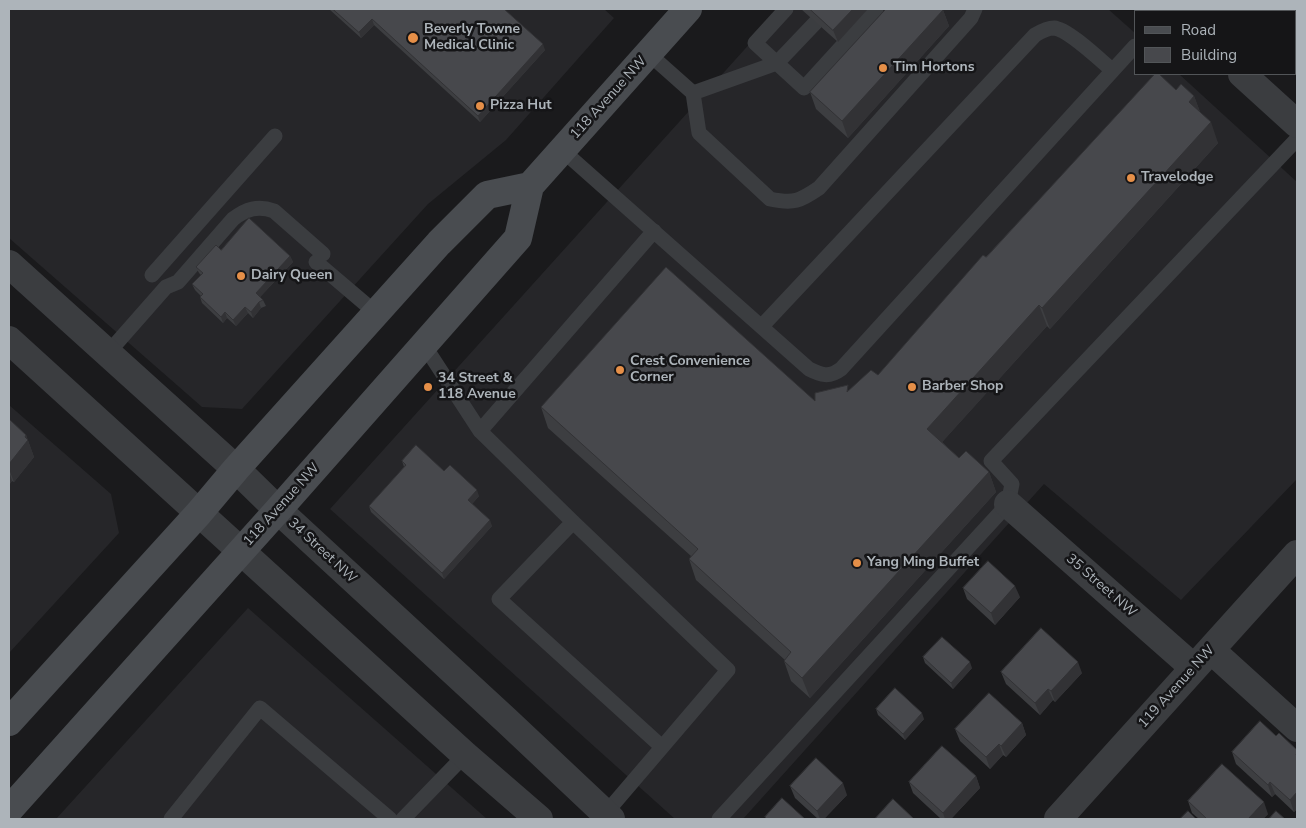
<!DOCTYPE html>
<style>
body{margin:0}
#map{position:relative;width:1306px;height:828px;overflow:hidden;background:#1a1a1c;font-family:"Nunito Sans",sans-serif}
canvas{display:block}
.frame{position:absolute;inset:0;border:10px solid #adb4ba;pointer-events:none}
.legend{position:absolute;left:1134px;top:10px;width:162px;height:65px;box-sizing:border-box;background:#151517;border:1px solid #525558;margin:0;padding:6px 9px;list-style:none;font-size:15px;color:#adb4ba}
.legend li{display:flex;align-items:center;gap:10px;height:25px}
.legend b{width:25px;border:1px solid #525558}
</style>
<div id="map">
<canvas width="1306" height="828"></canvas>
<div class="frame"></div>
<ul class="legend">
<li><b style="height:6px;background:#494c50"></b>Road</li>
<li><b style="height:14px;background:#47484c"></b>Building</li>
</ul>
</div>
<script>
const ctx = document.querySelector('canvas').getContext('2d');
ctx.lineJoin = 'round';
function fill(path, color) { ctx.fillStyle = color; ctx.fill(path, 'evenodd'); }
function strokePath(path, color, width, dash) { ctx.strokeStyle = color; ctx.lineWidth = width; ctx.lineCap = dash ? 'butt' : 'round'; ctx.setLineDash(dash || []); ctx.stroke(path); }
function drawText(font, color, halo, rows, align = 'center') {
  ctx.font = font + ' "Nunito Sans",sans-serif'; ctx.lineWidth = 5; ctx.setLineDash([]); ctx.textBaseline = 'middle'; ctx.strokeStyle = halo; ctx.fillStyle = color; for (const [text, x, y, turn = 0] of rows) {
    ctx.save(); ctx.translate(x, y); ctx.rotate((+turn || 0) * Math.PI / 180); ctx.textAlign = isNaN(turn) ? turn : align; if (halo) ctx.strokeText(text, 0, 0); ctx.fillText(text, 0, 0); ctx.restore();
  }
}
fill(new Path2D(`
 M9,9h595l10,9 -108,122 -78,64 -186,205 -40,-2 -193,-169z
 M781,9h327l27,24v41h44l118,108v297l-116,121 -137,-116 -301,335h-68l-345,-310z
 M9,405l102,89 8,39 -110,120z
 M248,608l239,211h-431z`), '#262629');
strokePath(new Path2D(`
 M786,9l-31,34 49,45 72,-79
 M648,53l45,40 84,-30 39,-41
 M693,93l6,40 71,66c24,5 30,2 49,-11l152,-170 4,-9
 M562,150l247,219c12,6 20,9 32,0l294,-323
 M316,262l60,51
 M152,275l123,-139
 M762,326l273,-291c5,-3 12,-7 19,-7 14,1 46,32 58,42
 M424,345l56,86 93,91 155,148 -123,144
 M107,354l59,-67 12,-5 55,-63c13,-10 25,-14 41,-8l49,43
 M480,431l174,-200
 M573,522l-74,77 163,148
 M171,819l89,-111 130,111
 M403,819l62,-64
 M719,819l289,-315 4,-20 -21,-23 306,-322`), '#3b3d40', 15);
strokePath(new Path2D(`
 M1170,9l3,2
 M1242,74l55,50
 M1008,504l186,164
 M1211,650l86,78
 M1058,819l239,-265`), '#3b3d40', 28);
strokePath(new Path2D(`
 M9,264l227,205 42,41 229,211 104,98
 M9,340l456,415 74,64`), '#3b3d40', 28);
strokePath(new Path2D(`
 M9,722l190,-209 37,-44 203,-226 48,-48 43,-9
 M9,810l269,-300 240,-272 12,-52 158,-177`), '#494c50', 28);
fill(new Path2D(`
 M329,9h175l41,41 -65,72 -106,-97 -13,13z
 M801,9h66v1l-29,32z
 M943,10l6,16 -101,112 -32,-29 -6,-17z
 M1176,90l18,6 6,16 18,31 -168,186 -3,-3 -105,116 17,16 30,14 7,20 -186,206 -19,-17 -7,-20 1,-1 -89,-80 -7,-21 2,-3 -143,-128 -7,-21 274,-6 34,-11 29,-15 108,-118z
 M221,250l69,6 3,6 -33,35 3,3 3,6 -5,2 -8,10 -5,-5 -12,13 -9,-8 -4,5 -21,-20 -2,-6 1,-1 -6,-6 -3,-6 9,-9 -2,-2 -3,-6z
 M9,419l17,16 8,22 -20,25 -2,-1 -3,4z
 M402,461l42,10 35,25 -7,8 20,22 -48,53 -73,-67 -2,-6 35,-39z
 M963,588l57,9 -25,28 -28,-26z
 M923,657l49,11 -19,21 -28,-26z
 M1001,672l81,1 -27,29 -2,-2 -13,15 -34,-31z
 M876,709l48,10 -19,21 -27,-25z
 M1022,723l4,12 -20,22 -3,-2 -13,14 -30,-28 -5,-12z
 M1297,750v59l-3,3 -19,-18 -3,3 -36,-33 -4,-12z
 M976,776l4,12 -29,31h-10l-28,-26 -4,-11z
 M790,786l57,9 -23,24h-6l-23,-21z
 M1188,801l80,13 -5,5h-64l-7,-6z`), '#3d3e41');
fill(new Path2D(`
 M853,9h14v1l-29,32 -5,-12z
 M943,10l6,16 -101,112 -6,-17z
 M372,19l2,6 -13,13 -2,-6z
 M543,44l2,6 -65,72 -2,-6z
 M1194,96l8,21 -13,-15z
 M1211,122l7,21 -168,186 -8,-21z
 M290,256l3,6 -35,37 -2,-6z
 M259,302l2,6 -8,10 -2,-6z
 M1039,305l8,21 -112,124 -8,-21z
 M245,307l3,6 -12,13 -3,-6z
 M225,312l2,6 -4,5 -2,-6z
 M26,435l8,22 -20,25 -5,-13v-5z
 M9,471l3,10 -3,4z
 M989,472l7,20 -186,206 -8,-20z
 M477,490l2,6 -9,10 -2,-6z
 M490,520l2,6 -48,53 -2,-6z
 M1015,586l5,11 -25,28 -4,-12z
 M970,662l2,6 -19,21 -2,-6z
 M1078,662l4,11 -27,29 -4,-11z
 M1048,689l5,11 -13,15 -5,-12z
 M922,713l2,6 -19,21 -2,-6z
 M1022,723l4,12 -20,22 -5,-11z
 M999,744l4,11 -13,14 -4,-12z
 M976,776l4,12 -29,31h-6l-2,-6z
 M1270,782l5,12 -3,3 -4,-12z
 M843,783l4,12 -23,24h-4l-3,-8z
 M1297,792v17l-3,3 -4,-12z
 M1264,802l4,12 -5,5h-15z`), '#323235');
const building = new Path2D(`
 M333,9h171l39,35 -65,72 -106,-97 -13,13z
 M810,9h43l-20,21z
 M886,9h56l1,1 -101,111 -32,-29z
 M1155,74h4l17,16 5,-6 13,12 -5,6 22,20 -169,186 -3,-3 -112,124 32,29 7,-7 23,21 -187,206 -18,-17 7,-9 -102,-93 9,-10 -157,-142 125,-140 149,134v-8l33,-8 -1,7 24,-22 7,5 105,-120 3,2z
 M249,218l41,38 -34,37 7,7 -4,2 -8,10 -6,-5 -12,13 -8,-8 -4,5 -21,-20 3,-3 -11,-10 11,-11 -7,-6 20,-22 5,5z
 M9,419l17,16 -1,2 3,3 -19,24z
 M416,445l28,26 6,-6 27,25 -9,10 22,20 -48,53 -73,-67 37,-41 -4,-4z
 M988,561l27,25 -24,27 -28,-25z
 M1041,628l37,34 -27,29 -3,-2 -13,14 -34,-31z
 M942,637l28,25 -19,21 -28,-26z
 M895,688l27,25 -19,21 -27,-25z
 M989,693l33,30 -21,23 -2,-2 -13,13 -31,-28z
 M1260,721l16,15 3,-3 18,17v3l-1,1 1,2v36l-7,8 -20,-18 -2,3 -36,-33z
 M942,746l34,30 -33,37 -34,-31z
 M816,758l27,25 -26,28 -27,-25z
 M1222,764l42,38 -16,17h-41l-19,-18z
 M782,798l23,21h-38l-2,-2z
 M893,799l21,20h-39z
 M1188,811l8,8h-16z
 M1276,811l9,8h-16z`);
fill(building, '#47484c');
strokePath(building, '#323235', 1);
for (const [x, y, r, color] of [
 [413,38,6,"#e58f48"],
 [883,68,5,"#e58f48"],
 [480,106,5,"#e58f48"],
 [1131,178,5,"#e58f48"],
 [241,276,5,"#e58f48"],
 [620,370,5,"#e58f48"],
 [428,387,5,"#e58f48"],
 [912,387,5,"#e58f48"],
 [857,563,5,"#e58f48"]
]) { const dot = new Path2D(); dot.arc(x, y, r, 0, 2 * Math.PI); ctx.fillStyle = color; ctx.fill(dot); strokePath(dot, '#151517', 2); }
drawText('bold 14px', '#adb4ba', '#151517', [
 ["Beverly Towne",424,30],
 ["Medical Clinic",424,46],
 ["Tim Hortons",893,68],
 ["Pizza Hut",490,106],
 ["Travelodge",1141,178],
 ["Dairy Queen",251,276],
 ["Crest Convenience",630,362],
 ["Corner",630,378],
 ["34 Street &",438,379],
 ["118 Avenue",438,395],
 ["Barber Shop",922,387],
 ["Yang Ming Buffet",867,563]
], 'left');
drawText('14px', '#adb4ba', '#151517', [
 ["118 Avenue NW",609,98,-48],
 ["118 Avenue NW",282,505,-48],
 ["34 Street NW",322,551,43],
 ["35 Street NW",1101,586,41],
 ["119 Avenue NW",1177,687,-48]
]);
</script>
